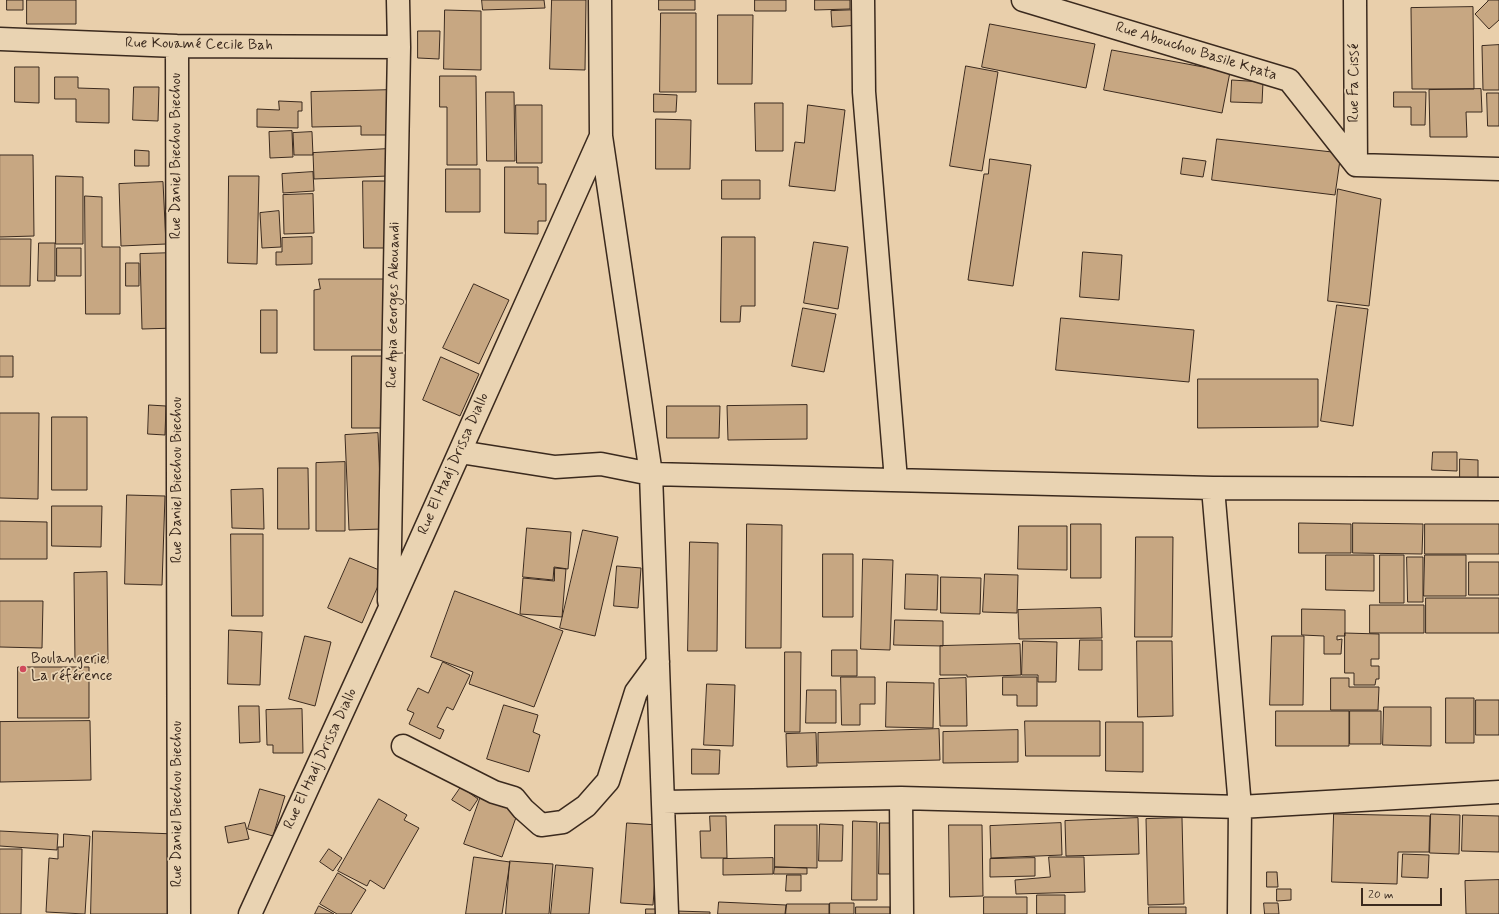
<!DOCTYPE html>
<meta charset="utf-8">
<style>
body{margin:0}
#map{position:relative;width:1499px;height:914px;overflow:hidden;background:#e9cfab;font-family:Mynerve,sans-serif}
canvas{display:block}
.scale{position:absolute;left:1361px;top:888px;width:81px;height:18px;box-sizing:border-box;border:2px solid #3b2a1e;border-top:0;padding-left:5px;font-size:12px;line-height:14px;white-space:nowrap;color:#3b2a1e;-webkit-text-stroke:3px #e9d3b2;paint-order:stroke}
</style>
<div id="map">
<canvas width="1499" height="914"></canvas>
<div class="scale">20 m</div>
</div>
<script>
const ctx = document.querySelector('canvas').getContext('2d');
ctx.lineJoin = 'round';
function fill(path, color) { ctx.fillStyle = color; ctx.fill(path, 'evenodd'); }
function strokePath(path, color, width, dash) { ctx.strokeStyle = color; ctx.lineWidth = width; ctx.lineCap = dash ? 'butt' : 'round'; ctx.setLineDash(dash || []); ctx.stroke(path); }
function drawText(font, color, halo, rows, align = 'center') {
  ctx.font = font + ' Mynerve,sans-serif'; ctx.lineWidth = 3.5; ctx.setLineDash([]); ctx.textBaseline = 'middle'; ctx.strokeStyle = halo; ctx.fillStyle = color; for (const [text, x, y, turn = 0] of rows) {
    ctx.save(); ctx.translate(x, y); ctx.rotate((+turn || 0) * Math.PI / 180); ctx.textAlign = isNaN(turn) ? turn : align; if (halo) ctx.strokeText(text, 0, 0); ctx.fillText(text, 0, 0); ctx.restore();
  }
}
const building = new Path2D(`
 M7,0h16v10h-16z
 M27,0h49v24h-49z
 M482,0h62l1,8 -62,2z
 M552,0h34l-1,70 -35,-1z
 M659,0h36v10h-36z
 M755,0h31v11h-31z
 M815,0h35v9l-35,1z
 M1488,0h11v20l-10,9 -14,-15 13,-13z
 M1473,7l1,82h-62l-1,-81z
 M445,10l36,1v59l-37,-1z
 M859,10l1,15 -28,2 -1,-16z
 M661,13h35v79h-36z
 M718,15h35l-1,69h-34z
 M990,24l105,20 -9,44 -104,-21z
 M418,31h22l-1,28 -21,-1z
 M1499,45v45h-16l-1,-44z
 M1112,50l118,22 -8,41 -118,-23z
 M966,66l32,6 -16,99 -32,-5z
 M15,67h24v36l-24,-1z
 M440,76h36l1,89h-30v-58h-7z
 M55,77h23v11l31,1v34l-33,-1v-23h-21z
 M1232,80l31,2 -1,21 -31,-1z
 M134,87h25l-1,34 -25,-1z
 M1481,89l1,23h-16l1,25h-37l-1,-47z
 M393,90l1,45h-33v-9l-49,1 -1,-35z
 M486,92h28l1,69h-28z
 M1394,92h32l-1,33h-14v-18h-17z
 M1487,93h12v33h-11z
 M654,94l23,1 -1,17h-22z
 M279,101l23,1v9h-4v17l-41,-1v-18l22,1z
 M755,103h28v48h-27z
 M516,105h26v58h-25z
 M808,105l37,5 -10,81 -46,-5 6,-44 9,1z
 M656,119l35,1 -1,49h-34z
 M292,131l1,26 -23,1 -1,-26z
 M312,132l1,23h-19l-1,-22z
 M1217,139l124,14 -6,42 -123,-15z
 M388,149v27l-74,3 -1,-26z
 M135,150l14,1v15h-14z
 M0,155h33l1,81 -34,1z
 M1183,158l23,3 -3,16 -22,-3z
 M990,159l41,6 -18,121 -45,-6 16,-106h4z
 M505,167h33v17h8v37h-8v13l-33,-1z
 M446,169h34v43h-34z
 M313,172l1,19 -31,2 -1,-19z
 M56,176l27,1v67h-27z
 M229,176h30l-2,88 -29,-1z
 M722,180h38v19h-38z
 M363,181h30v67h-29z
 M163,182l3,62 -45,2 -2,-62z
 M1338,189l43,10 -12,107 -41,-5z
 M313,194l1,39 -30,1 -1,-39z
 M85,196l17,1v50h18v67h-34z
 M279,211l2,36 -19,1 -2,-35z
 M312,237v27l-36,1v-13h6v-14z
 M722,237h33v69h-14l-1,16h-19z
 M0,239h31l-1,47h-30z
 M814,242l34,5 -10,62 -34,-6z
 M39,243h16v38h-17z
 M57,248h24v28h-24z
 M1083,252l39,3 -3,45 -39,-3z
 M174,253l2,75 -34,1 -2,-75z
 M126,263h13v23h-13z
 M319,279h70v71h-75v-60l6,-1z
 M474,284l35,16 -30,64 -36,-16z
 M1337,305l31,4 -15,117 -32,-5z
 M803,308l33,6 -12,58 -32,-6z
 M261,310h16v43h-16z
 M1061,318l133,12 -5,52 -133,-12z
 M0,356h13v21h-13z
 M352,356h33l-1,72h-32z
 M441,357l38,17 -19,42 -37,-16z
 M1198,379h120v48l-120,1z
 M149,405l17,1 -1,29 -17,-1z
 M807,405v34l-79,1 -1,-34z
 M667,406h53l-1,32h-52z
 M0,413h39l-1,86 -38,-1z
 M52,417h35v73h-35z
 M378,433l4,96 -33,1 -4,-95z
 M1433,452h24v19l-25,-1z
 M1460,459l18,1v24h-18z
 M345,462v69h-29v-68z
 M278,468h30l1,61h-31z
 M263,489l1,40 -32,-1 -1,-38z
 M127,495l38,1 -3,89 -37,-1z
 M52,506h50l-1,41 -49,-1z
 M0,521l47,1v37h-47z
 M1299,523l52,1v29h-52z
 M1353,523l70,1 -1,30 -69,-1z
 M747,524l35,1 -1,123h-35z
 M1071,524h30v54h-30z
 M1425,524h74v30h-74z
 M1019,526h48v44l-49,-1z
 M527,528l44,4 -3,37 -14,-2 -1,13 -30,-3z
 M583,530l35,7 -23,99 -35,-8z
 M231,534h32v82h-31z
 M1136,537h37l-1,100h-37z
 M690,542l28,1 -1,108h-29z
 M823,554h30v63h-30z
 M1326,555h48v36l-48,-1z
 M1380,555h24v48h-24z
 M1425,555h41v41h-42z
 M1407,557h16v45h-15z
 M350,558l34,14 -22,51 -34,-15z
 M863,559l30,1 -3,90 -29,-1z
 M1469,562h30v33h-30z
 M617,566l24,2 -3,40 -24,-2z
 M555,568l11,1 -4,48 -42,-3 3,-36 31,3z
 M107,572l1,91h-33l-1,-90z
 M906,574l32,1 -1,35 -32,-1z
 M985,574l33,1 -1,38 -34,-1z
 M941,577l40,1 -1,36 -39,-1z
 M455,591l108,40 -29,76 -65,-23 4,-12 -42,-15z
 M1426,598h73v35h-73z
 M0,601h43l-1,47 -42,-1z
 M1370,605h54v28h-54z
 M1101,608l1,30 -83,1 -1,-29z
 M1302,609l43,1v26h-8v4l5,-1 -1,15h-17v-18l-22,-1z
 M895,620l48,1v25l-49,-1z
 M229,630l33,2 -2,53 -32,-1z
 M1345,633l34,1v25h-8v7h8v13h-3l-1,6h-21v-12h-9z
 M305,636l26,6 -16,64 -26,-7z
 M1272,636h32l-1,69h-33z
 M1080,640h22v30h-23z
 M1023,641l34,1 -1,40h-18v-7h-16z
 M1137,641h35l1,75 -35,1z
 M1020,644l1,31 -54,2v-2h-27v-29z
 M832,650h25v26h-25z
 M785,652h16l-1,80h-15z
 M443,662l27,13 -17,35 -6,-3 -10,20 7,3 -4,9 -31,-15 5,-11 -7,-3 11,-22 10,5z
 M18,667h71v51h-71z
 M841,677h34v27h-15v21h-18z
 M1003,677h34v29h-20v-11h-14z
 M966,678l1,48h-27l-1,-47z
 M1331,678h18v9h30l-1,23h-47z
 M887,682l47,1 -1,45 -47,-1z
 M707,684l28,1 -2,61 -29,-1z
 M807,690h29v33h-30z
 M1446,698h28v45h-28z
 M1476,700h23v35h-23z
 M504,705l34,10 -5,17 7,3 -11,37 -42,-13z
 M239,706h20l1,36 -20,1z
 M1384,707h47v39l-48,-1z
 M302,709l1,44h-30v-8h-6l-1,-35z
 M1276,711h73v35h-73z
 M1350,711h31v33h-31z
 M90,721l1,59 -91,2v-60z
 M1025,721h75v35h-74z
 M1106,722h37v50l-37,-1z
 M939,729l1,31 -122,3v-30z
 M1018,730v32l-75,1v-31z
 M816,733l1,33 -30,1 -1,-33z
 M692,749l28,1 -1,24h-27z
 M461,787l17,12 -8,12 -18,-11z
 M260,789l25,7 -12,40 -25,-7z
 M481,796l38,13 -17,48 -38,-13z
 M379,799l28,16 -3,5 15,8 -35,61 -14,-9 -3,6 -29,-15z
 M1334,814l96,2 -1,36h-31l-1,32 -65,-2z
 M1431,814l29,1 -1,39 -29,-1z
 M1463,815l36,1v36l-37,-1z
 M710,816h16l1,42h-26l-1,-27h10z
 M1138,818l1,36 -73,2 -1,-35z
 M1182,818l2,86 -36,1 -2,-86z
 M853,821l24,1v78h-25z
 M245,823l4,16 -21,4 -3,-16z
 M627,823l32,2 -6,80 -32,-2z
 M880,823h10v51h-11z
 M1061,823l1,32 -71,3 -1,-32z
 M820,824l23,1 -1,36h-23z
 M775,825h42v43l-42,-1z
 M949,825h33l1,71 -33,1z
 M0,831l58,3 -1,16 -57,-4z
 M93,831l83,3 -3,80h-82z
 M64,834l26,2 -5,78 -39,-2 3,-54 9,1v-12h5z
 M0,849h22l-1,65h-21z
 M329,849l13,9 -9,13 -13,-9z
 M1403,854l26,1 -1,23 -26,-1z
 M474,857l36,5 -8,52h-36z
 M1049,857h35l1,35 -69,2 -1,-14 35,-3z
 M773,858v16l-50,1v-16z
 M1035,858v18l-45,1v-18z
 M510,861l43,3 -4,50h-43z
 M556,865l37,3 -4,46h-38z
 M775,867l32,1v6h-33z
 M1267,872h10l1,15h-11z
 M338,873l28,17 -15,24h-14l-17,-10z
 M787,875h14v16h-15z
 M1499,880v34h-33l-1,-33z
 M1277,889h14v11l-14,1z
 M1037,895h28v19h-28z
 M984,897h43v17h-43z
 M719,902l67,3 -1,9h-67z
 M830,903h24v11h-24z
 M1264,903h14l1,11h-14z
 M787,904h42v10h-43z
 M319,906l15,8h-19z
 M856,907h34v7h-34z
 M1149,907h37v7h-37z
 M646,909h14v5h-14z
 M675,911l35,1v2h-35z`);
fill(building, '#c7a782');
strokePath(building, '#3b2a1e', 1);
const street = new Path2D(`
 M863,0l1,92 32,388
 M1023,0l266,80 67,85 143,4
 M1355,0l1,165
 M0,39l177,7 222,1
 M177,46l2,868
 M601,136l50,338 16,440
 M460,452l95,15 46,-3 50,10 562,14 286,1
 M1213,488l27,319 -1,107
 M389,601l10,-554 -1,-47
 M403,746l91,46 20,6 9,11 18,16 22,-3 23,-16 22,-25 28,-89 22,-30
 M901,798l1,116
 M663,802l238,-4 339,9 259,-15
 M250,914l139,-304 212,-474 -1,-136`);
strokePath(street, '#3b2a1e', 25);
strokePath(street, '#e9d3b2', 22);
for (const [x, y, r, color] of [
 [23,669,4,"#d1495b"]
]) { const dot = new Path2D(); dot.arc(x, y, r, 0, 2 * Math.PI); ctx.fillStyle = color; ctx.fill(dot); strokePath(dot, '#e9d3b2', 1.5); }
drawText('15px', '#3b2a1e', '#e9d3b2', [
 ["Rue Kouamé Cecile Bah",199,45,1],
 ["Rue Abouchou Basile Kpata",1196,52,17],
 ["Rue Fa Cissé",1355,83,-90],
 ["Rue Daniel Biechou Biechou",177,156,-90],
 ["Rue Apia Georges Akouandi",394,305,-89],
 ["Rue El Hadj Drissa Diallo",454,464,-66],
 ["Rue Daniel Biechou Biechou",178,480,-90],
 ["Rue El Hadj Drissa Diallo",321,759,-65],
 ["Rue Daniel Biechou Biechou",178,804,-90]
]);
drawText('15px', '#3b2a1e', '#e9d3b2', [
 ["Boulangerie",31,660],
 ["La référence",31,677]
], 'left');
</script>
